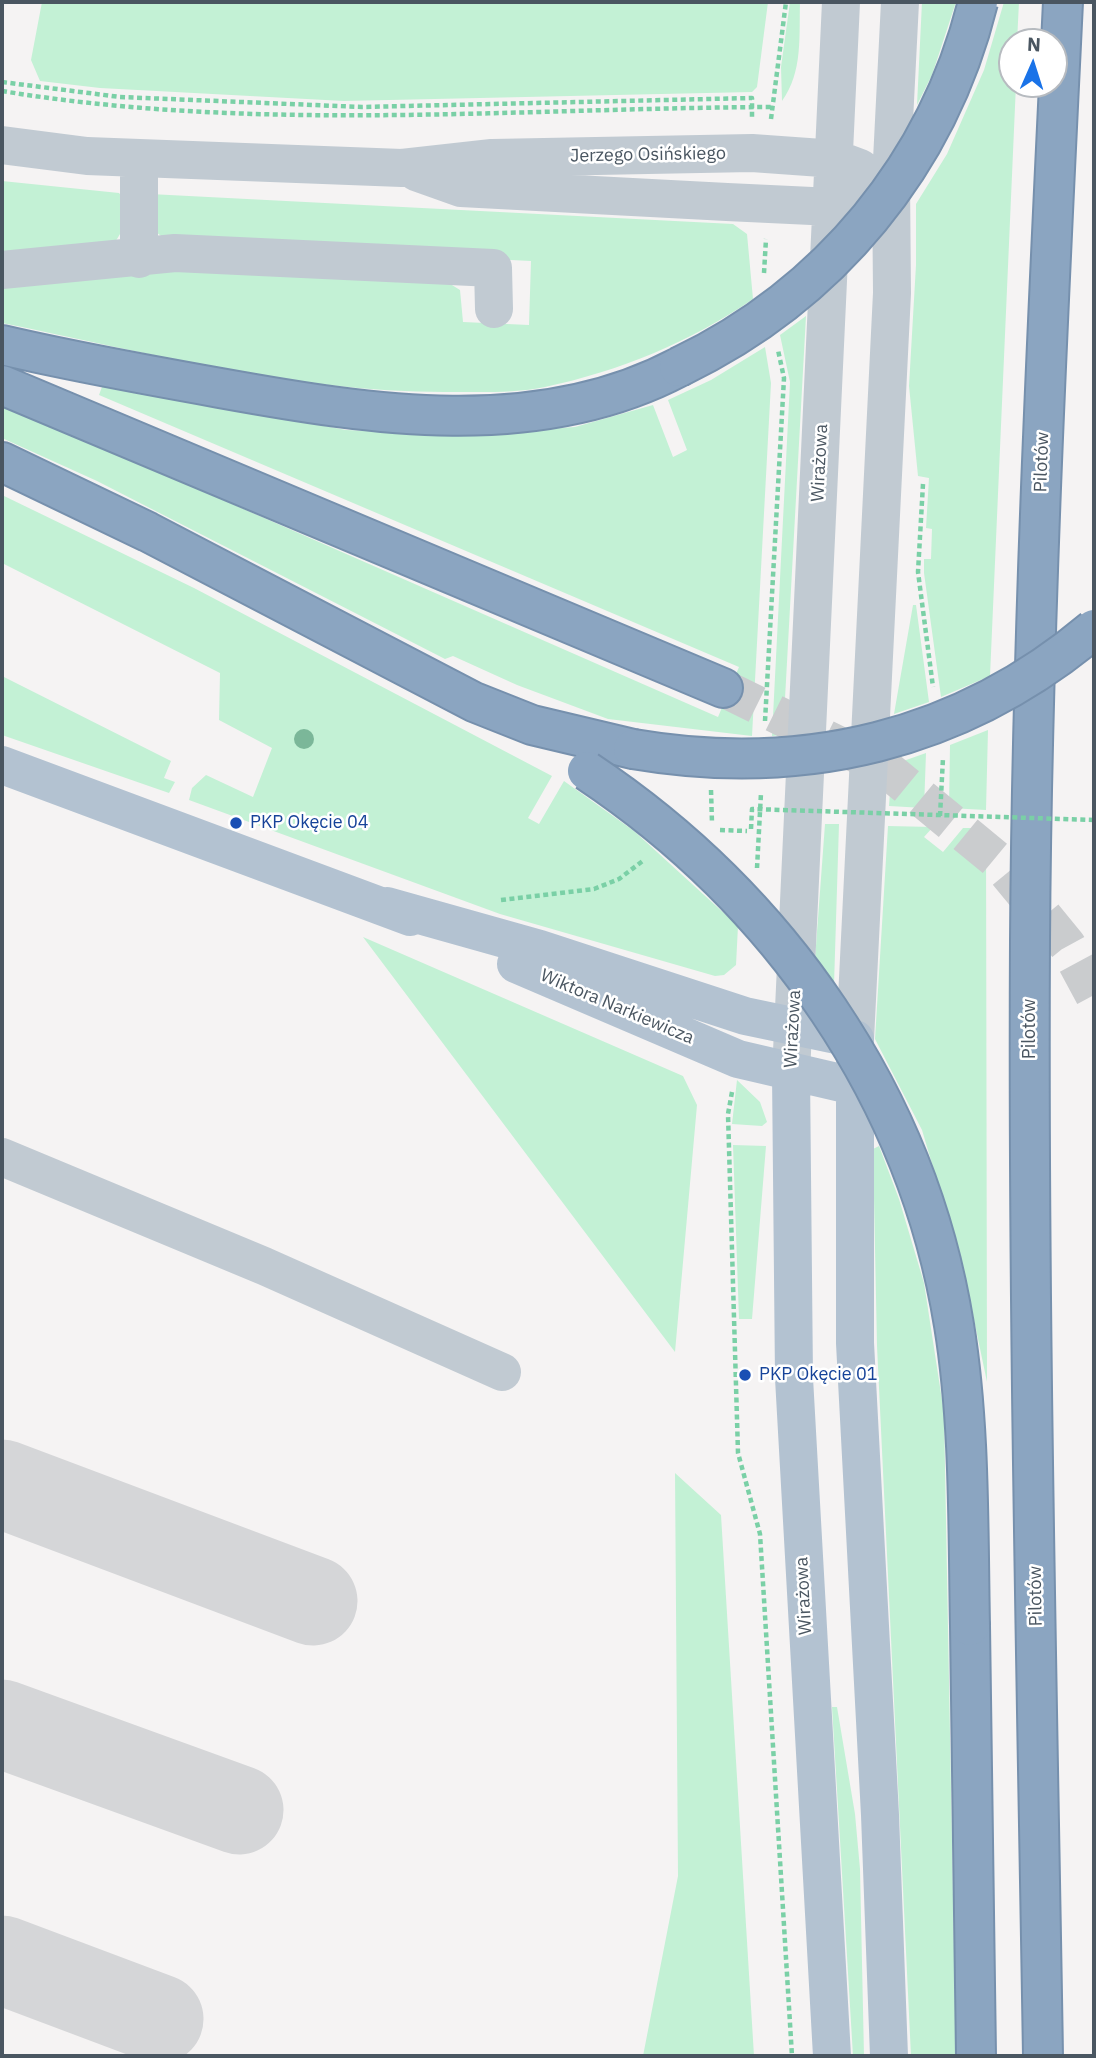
<!DOCTYPE html>
<meta charset="utf-8">
<style>
body{margin:0}
#map{position:relative;width:1096px;height:2058px;overflow:hidden;background:#f5f3f3;font-family:"IBM Plex Sans",sans-serif}
canvas{display:block}
.frame{position:absolute;inset:0;border:4px solid #4a5661;pointer-events:none}
.north{position:absolute;left:998px;top:28px;width:70px;height:70px;box-sizing:border-box;background:#fff;border:2px solid #b7bbc0;border-radius:50%;rotate:3deg;font-size:19px;font-weight:700;line-height:28px;text-align:center;color:#4a5661}
.north::after{content:'';display:block;margin:auto;width:24px;height:32px;background:#1a73e8;clip-path:polygon(50% 0,100% 100%,50% 72%,0 100%)}
</style>
<div id="map">
<canvas width="1096" height="2058"></canvas>
<div class="frame"></div>
<div class="north">N</div>
</div>
<script>
const ctx = document.querySelector('canvas').getContext('2d');
ctx.lineJoin = 'round';
function fill(path, color) { ctx.fillStyle = color; ctx.fill(path, 'evenodd'); }
function strokePath(path, color, width, dash) { ctx.strokeStyle = color; ctx.lineWidth = width; ctx.lineCap = dash ? 'butt' : 'round'; ctx.setLineDash(dash || []); ctx.stroke(path); }
function drawText(font, color, halo, rows, align = 'center') {
  ctx.font = font + ' "IBM Plex Sans",sans-serif'; ctx.lineWidth = 5; ctx.setLineDash([]); ctx.textBaseline = 'middle'; ctx.strokeStyle = halo; ctx.fillStyle = color; for (const [text, x, y, turn = 0] of rows) {
    ctx.save(); ctx.translate(x, y); ctx.rotate((+turn || 0) * Math.PI / 180); ctx.textAlign = isNaN(turn) ? turn : align; if (halo) ctx.strokeText(text, 0, 0); ctx.fillText(text, 0, 0); ctx.restore();
  }
}
fill(new Path2D(`
 M42,2h726l-11,85 -5,5 -408,9 -244,-13 -60,-7 -9,-21z
 M790,2h10c-1,34 3,70 -18,99l-1,-34z
 M922,2h34l-24,73 -15,30z
 M1004,2h15l-2,40h-5v42h4l-26,592 -49,21 -17,-124v-14h7l1,-30 -6,-1 3,-50 -11,-2 -9,-90 7,-121v-61l31,-50 37,-84z
 M2,181l117,12 8,10 -4,26 -9,15 -112,12z
 M150,194l583,30 14,10 6,65c-63,43 -133,72 -208,88 -28,6 -61,5 -90,5 -153,2 -304,-39 -453,-69v-43l183,-14 254,11 21,13 3,32 66,3 2,-64 -361,-18 -19,-15z
 M806,316l-23,419 -11,1 18,-354 -10,-47z
 M765,347l6,36 -19,353 -144,-17 -91,-34 -64,-29 -8,3 -348,-178 -95,-43v-35l716,314 21,-50 -640,-272 4,-11 243,46 112,5 117,-8 78,-22 20,52 14,-7 -19,-50 43,-20z
 M2,495l192,93 358,188 -24,42 11,6 25,-43 70,50 104,95 -2,39 -12,10 -9,1 -215,-62 -311,-114 3,-12 14,-13 47,22 19,-49 -53,-28 1,-47 -218,-110z
 M913,605h3l13,97 -35,12z
 M2,676l169,85 -7,17 11,4 -6,11 -167,-58z
 M988,730l-2,80 -37,-2 1,-63z
 M926,753l-2,55 -35,-2 3,-41z
 M825,824h14l-5,161 -19,-26z
 M888,826l45,1 -9,10 19,15 20,-24h23l1,554 -23,-110 -42,-142 -47,-91z
 M363,937l320,139 14,29 -22,247z
 M737,1080l23,22 7,20 -5,4 -30,-2z
 M733,1145l33,1 -14,173h-13z
 M879,1146l20,53 25,84 20,130 12,643h-45l-34,-710 -4,-197z
 M675,1473l46,42 33,541h-111l35,-180z
 M832,1707h5l18,107 5,55 4,187h-11z`), '#c3f1d5');
strokePath(new Path2D(`
 M2,1484l311,117
 M2,1724l237,86
 M2,1960l157,59`), '#d5d6d8', 89);
strokePath(new Path2D(`
 M723,688l162,80 113,93 69,84 27,50`), '#caccce', 38, [38, 19]);
const highway = new Path2D(`
 M2,345c72,17 145,30 218,43 150,27 317,54 459,-21
 M2,385l721,303
 M2,462l146,70 326,170 58,23 101,24
 M970,1626l6,430
 M1043,2056c-6,-371 -15,-743 -13,-1115 2,-313 18,-626 33,-939`);
strokePath(highway, '#7690ad', 42);
strokePath(new Path2D(`
 M2,82l118,15 242,10 390,-9v21
 M2,91c254,42 514,17 770,16
 M771,119l15,-117
 M764,273l2,-34
 M923,484l-5,88 15,115
 M765,721l19,-343 -6,-28
 M711,790l1,33
 M940,816l3,-58
 M720,830l27,1
 M757,868l4,-75
 M501,900l93,-11 25,-10 25,-19
 M732,1092l-4,22 10,339 22,81 32,522`), '#7ad0a6', 4.5, [5, 3.5]);
strokePath(new Path2D(`
 M2,145l85,11 315,12 90,-10 260,-5 84,6 24,9
 M416,172l45,16 266,14 106,5 24,-11
 M139,259v-100
 M2,270l173,-17 318,15 1,41
 M855,1039l37,-746 -1,-113 9,-178
 M791,1073l50,-1071
 M2,1157l262,109 238,106`), '#c1cad2', 38);
strokePath(new Path2D(`
 M2,765l408,152
 M387,906l153,43 205,67 110,23v304l25,472 9,241
 M516,964l222,95 116,27
 M791,1073l3,305 38,678`), '#b3c2d1', 38);
strokePath(highway, '#8ba5c1', 38);
const highwayBridge = new Path2D(`
 M679,367c150,-72 259,-203 299,-365
 M633,749c170,29 328,-8 461,-120
 M587,771c192,128 330,325 367,554 16,98 14,201 16,301`);
strokePath(highwayBridge, '#7690ad', 42, []);
strokePath(new Path2D(`
 M751,829l1,-20 342,11`), '#7ad0a6', 4.5, [5, 3.5]);
strokePath(highwayBridge, '#8ba5c1', 38);
ctx.fillStyle = '#7bb799';
for (const [x, y] of [
 [304,739]
]) { ctx.beginPath(); ctx.arc(x, y, 10, 0, 2 * Math.PI); ctx.fill(); }
for (const [x, y, r, color] of [
 [236,823,7,"#1a4fb4"],
 [745,1375,7,"#1a4fb4"]
]) { const dot = new Path2D(); dot.arc(x, y, r, 0, 2 * Math.PI); ctx.fillStyle = color; ctx.fill(dot); strokePath(dot, '#fff', 2.5); }
drawText('18px', '#4a5661', '#fff', [
 ["Jerzego Osińskiego",648,155,-1],
 ["Pilotów",1042,462,-88],
 ["Wirażowa",820,463,-87],
 ["Wiktora Narkiewicza",617,1007,23],
 ["Wirażowa",793,1029,-87],
 ["Pilotów",1030,1029,-90],
 ["Wirażowa",804,1596,-93],
 ["Pilotów",1036,1596,-91]
]);
drawText('18px', '#164399', '#fff', [
 ["PKP Okęcie 04",250,823],
 ["PKP Okęcie 01",759,1375]
], 'left');
</script>
